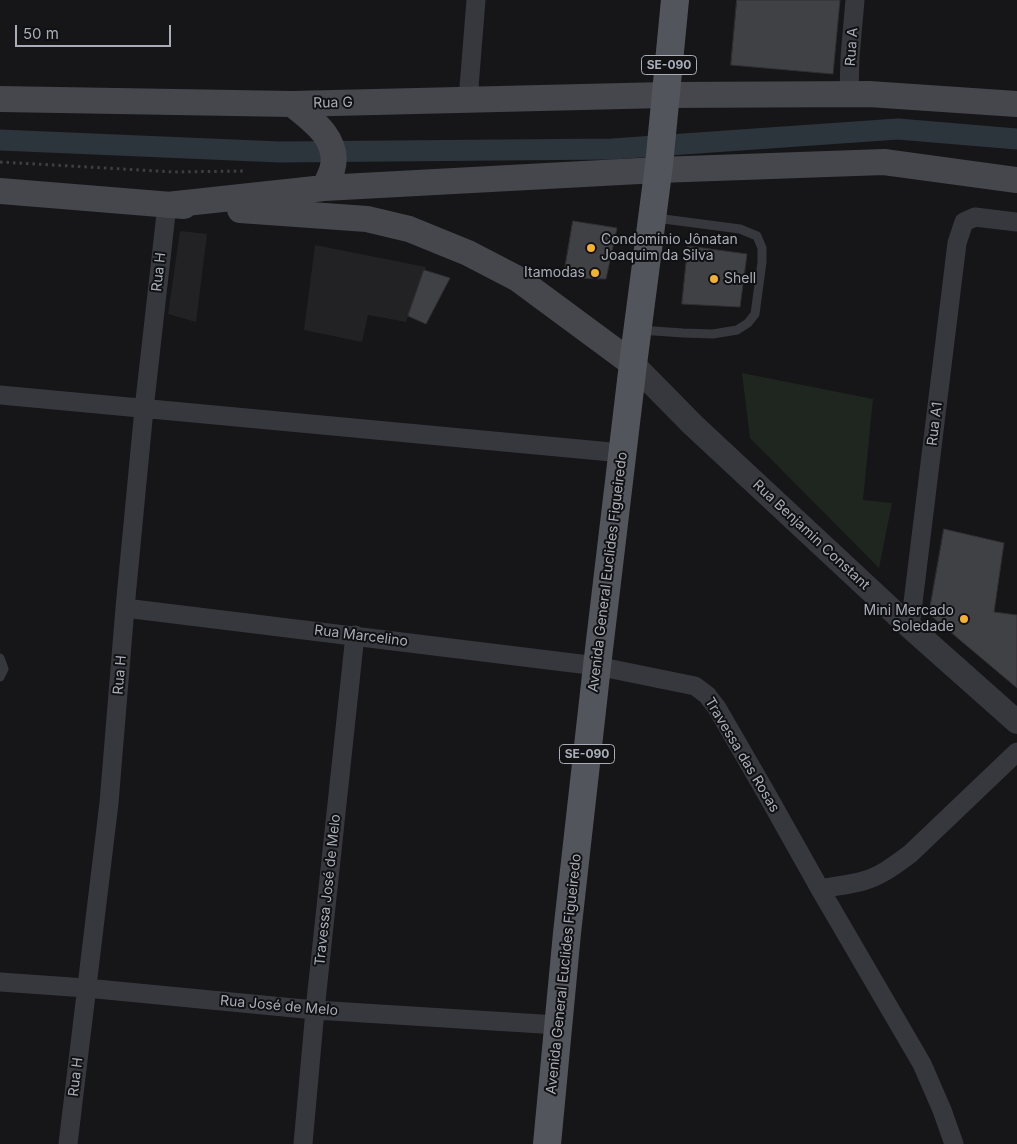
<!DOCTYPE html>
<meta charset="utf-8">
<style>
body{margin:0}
#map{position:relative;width:1017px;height:1144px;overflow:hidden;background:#161618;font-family:Inter,sans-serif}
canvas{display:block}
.scale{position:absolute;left:15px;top:25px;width:156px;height:22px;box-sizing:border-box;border:2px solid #a8adb8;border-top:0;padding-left:6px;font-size:15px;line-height:18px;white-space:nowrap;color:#a8adb8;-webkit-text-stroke:4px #111113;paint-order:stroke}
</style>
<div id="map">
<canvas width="1017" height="1144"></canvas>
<div class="scale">50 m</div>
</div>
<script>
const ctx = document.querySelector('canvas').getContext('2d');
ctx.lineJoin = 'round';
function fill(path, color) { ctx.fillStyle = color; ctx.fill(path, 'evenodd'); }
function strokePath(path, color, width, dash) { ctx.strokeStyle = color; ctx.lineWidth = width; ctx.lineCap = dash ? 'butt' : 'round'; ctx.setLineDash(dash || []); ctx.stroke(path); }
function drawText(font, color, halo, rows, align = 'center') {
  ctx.font = font + ' Inter,sans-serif'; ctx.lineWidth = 4; ctx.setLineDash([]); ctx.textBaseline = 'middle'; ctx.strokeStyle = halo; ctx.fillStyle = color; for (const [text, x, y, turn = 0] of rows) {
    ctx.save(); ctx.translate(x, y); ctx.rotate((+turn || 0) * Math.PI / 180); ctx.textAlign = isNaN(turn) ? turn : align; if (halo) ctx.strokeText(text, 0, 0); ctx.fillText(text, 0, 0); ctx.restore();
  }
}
fill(new Path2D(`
 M180,231l27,3 -11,88 -28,-8z
 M315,245l111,22 -20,55 -38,-7 -6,27 -58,-12z`), '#222225');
fill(new Path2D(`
 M742,373l131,26 -10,101 29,3 -13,65 -129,-130z`), '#1e261f');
strokePath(new Path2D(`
 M0,140l280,12 332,-3 286,-20 119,10`), '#2c353c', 21);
const building = new Path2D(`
 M737,0h103l-7,74 -102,-9z
 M573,221l44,7 -11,51 -32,-1 2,-8 -11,-2z
 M688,246l59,8 -7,53 -58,-3z
 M424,270l26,8 -24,46 -18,-8z
 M944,529l60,14 -10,69 23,3v73l-88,-74z`);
fill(building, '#404145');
strokePath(building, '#303034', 1);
strokePath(new Path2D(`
 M0,162l175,10 69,-1`), '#3d3f44', 3, [2.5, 4]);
strokePath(new Path2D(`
 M640,330l43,3 30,1 24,-4 11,-7 7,-9 7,-52v-14l-5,-12 -17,-7 -84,-11
 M0,658l4,11 -4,8`), '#37383d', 9);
strokePath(new Path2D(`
 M849,94l1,-37 5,-57
 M468,100l8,-100
 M0,395l622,58
 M125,608l472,58 98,20 12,9 10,13 48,83 55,98 102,175 20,46 12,34
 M910,627l47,-384 7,-21 11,-5 42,5
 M820,889c14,-3 29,-4 43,-8 18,-5 32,-16 47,-27l107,-102
 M0,982l86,6 229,22 243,15
 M68,1144l41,-341 16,-195 19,-199 23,-204
 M303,1144l12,-134 40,-375`), '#37383d', 19);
strokePath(new Path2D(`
 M633,364l60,61 217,202 107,95`), '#37383d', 24);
strokePath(new Path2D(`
 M0,99l292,5 373,-9 204,-1 148,10
 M292,104c20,16 49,36 40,66 -2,6 -5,12 -8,18
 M0,191l184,15
 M167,205l157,-17 334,-18 226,-8 133,18
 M240,210l127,9 42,10 59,24 50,26 115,85`), '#45474d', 26);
strokePath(new Path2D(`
 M547,1144l20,-211 30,-267 36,-302 26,-199 16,-165`), '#53555c', 28);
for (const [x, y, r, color] of [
 [591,248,5,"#f2b134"],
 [595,273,5,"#f2b134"],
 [714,279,5,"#f2b134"],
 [964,619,5,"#f2b134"]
]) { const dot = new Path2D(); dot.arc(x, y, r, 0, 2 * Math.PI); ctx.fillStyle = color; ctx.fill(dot); strokePath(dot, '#111113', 2); }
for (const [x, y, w] of [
 [669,65,55],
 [587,754,55]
]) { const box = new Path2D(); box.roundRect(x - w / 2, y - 9.5, w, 19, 4); ctx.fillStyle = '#111113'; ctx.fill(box); strokePath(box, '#a8adb8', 1); }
drawText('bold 12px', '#a8adb8', null, [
 ["SE-090",669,65],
 ["SE-090",587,754]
]);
drawText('14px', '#a8adb8', '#111113', [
 ["Rua A",852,47,-86],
 ["Rua G",333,103,-1],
 ["Rua H",159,272,-84],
 ["Rua A1",935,424,-83],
 ["Rua Benjamin Constant",811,535,43],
 ["Avenida General Euclides Figueiredo",608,572,-83],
 ["Rua Marcelino",361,636,7],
 ["Rua H",120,675,-85],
 ["Travessa das Rosas",742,755,59],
 ["Travessa José de Melo",328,890,-84],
 ["Avenida General Euclides Figueiredo",564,974,-84],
 ["Rua José de Melo",279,1006,5],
 ["Rua H",76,1077,-83]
]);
drawText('14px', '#a8adb8', '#111113', [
 ["Condominio Jônatan",601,240],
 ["Joaquim da Silva",601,256],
 ["Itamodas",585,273,"right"],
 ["Shell",724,279],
 ["Mini Mercado",954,611,"right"],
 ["Soledade",954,627,"right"]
], 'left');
</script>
